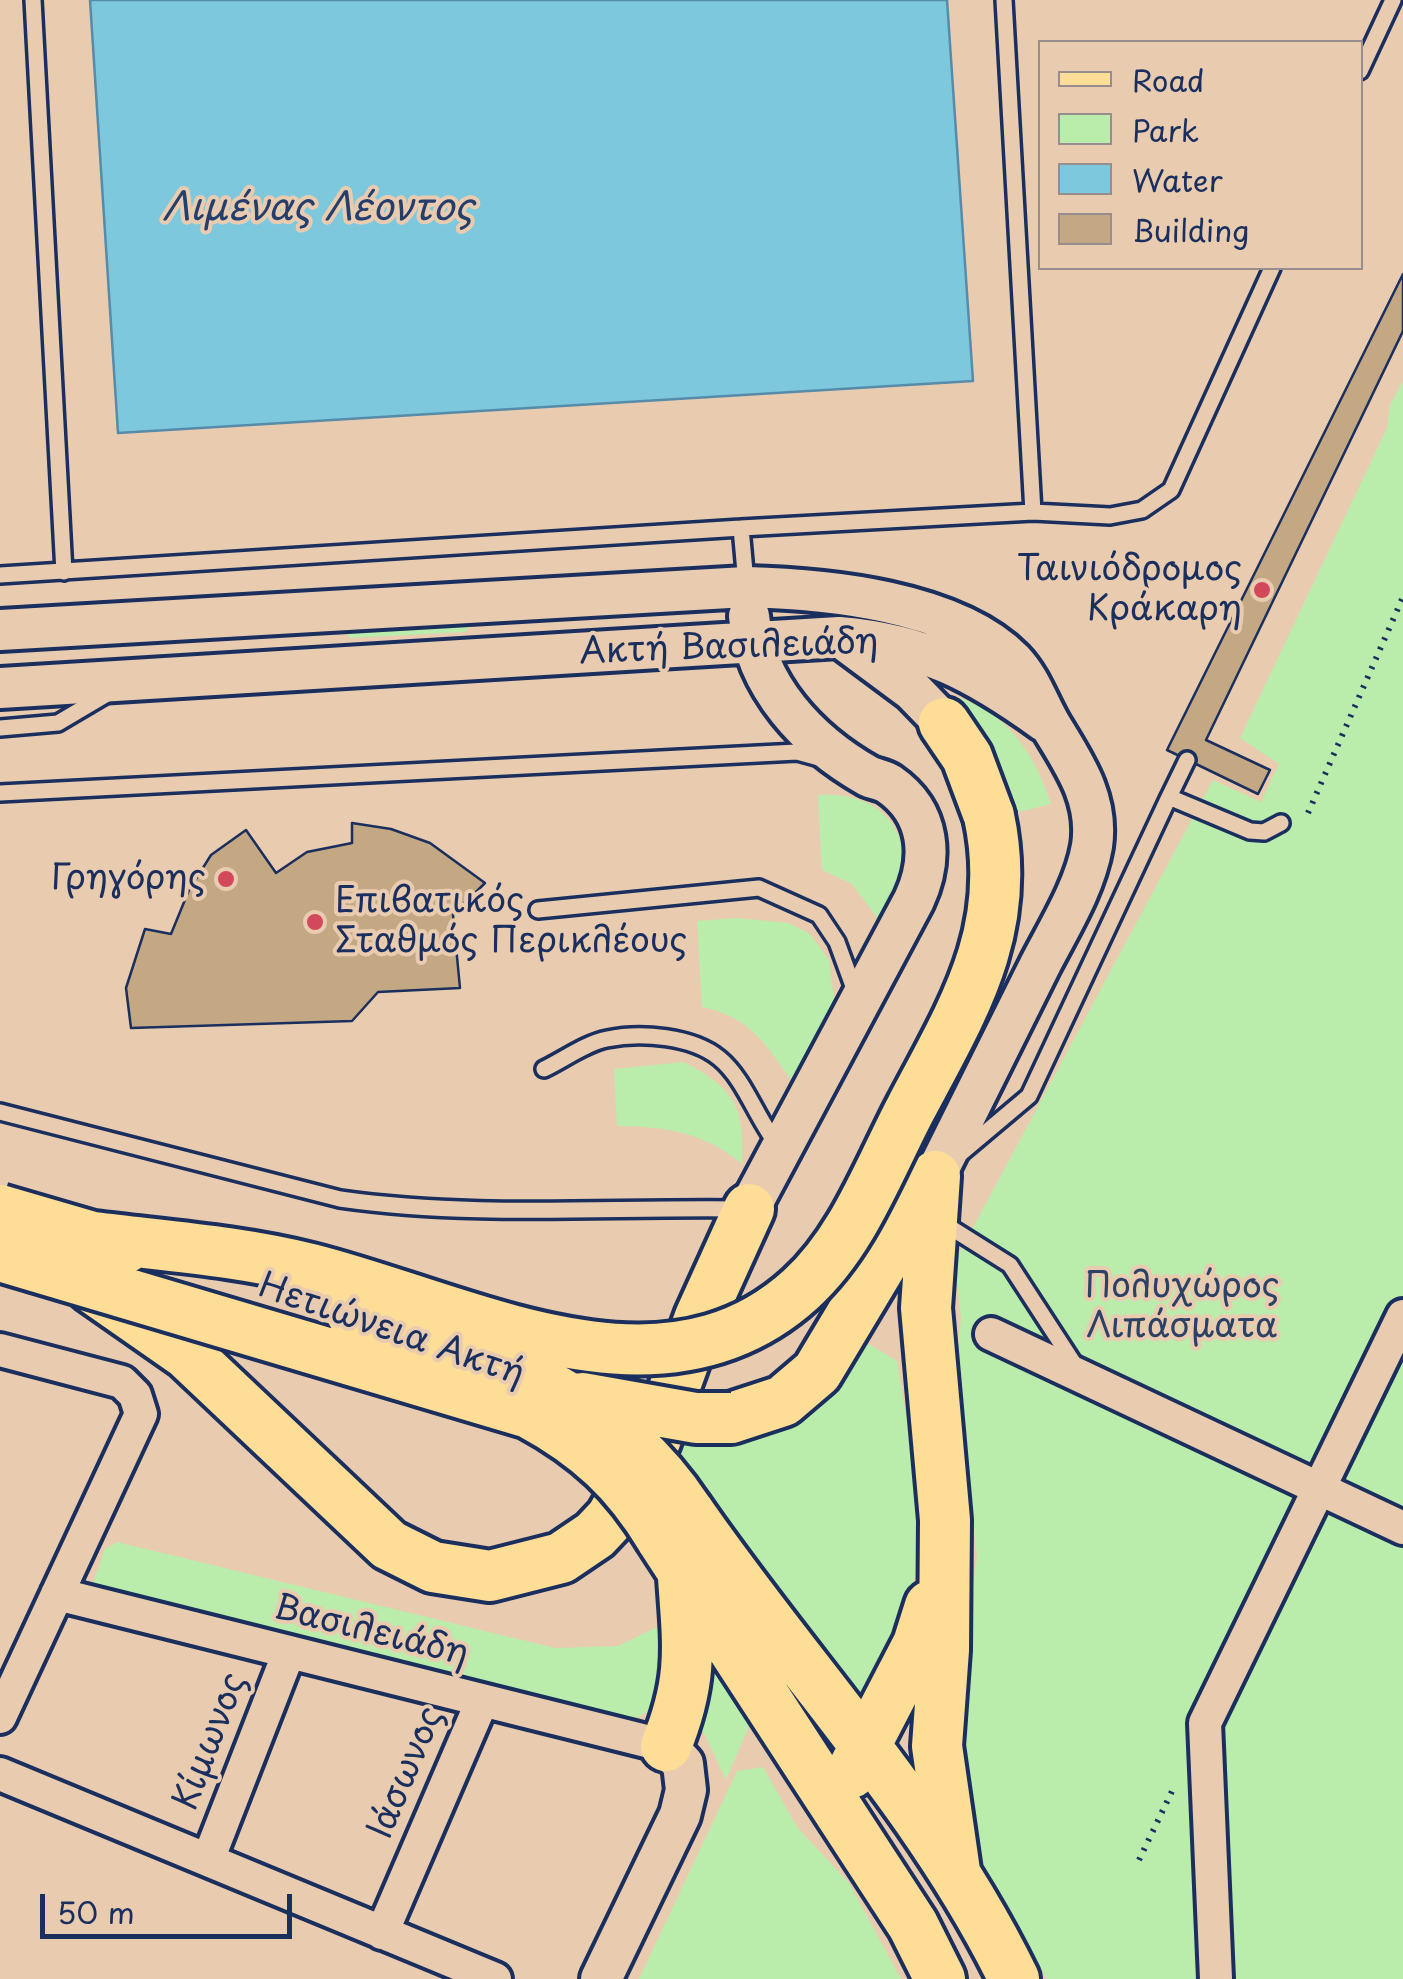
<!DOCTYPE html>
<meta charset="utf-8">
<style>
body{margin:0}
#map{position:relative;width:1403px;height:1979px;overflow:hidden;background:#e9ccb0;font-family:"Playpen Sans",sans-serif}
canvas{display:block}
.legend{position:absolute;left:1038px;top:40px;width:325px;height:230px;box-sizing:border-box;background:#e9ccb0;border:2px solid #978d8f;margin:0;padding:12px 18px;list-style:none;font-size:30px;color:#1b2f5e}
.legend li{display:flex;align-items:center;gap:20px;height:50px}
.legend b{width:50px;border:2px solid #978d8f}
.scale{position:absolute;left:40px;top:1894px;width:252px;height:45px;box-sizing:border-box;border:5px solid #1b2f5e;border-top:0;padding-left:12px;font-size:30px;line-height:35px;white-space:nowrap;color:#1b2f5e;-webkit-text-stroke:8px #e9ccb0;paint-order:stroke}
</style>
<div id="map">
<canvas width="1403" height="1979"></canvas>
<ul class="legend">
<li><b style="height:12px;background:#fedd96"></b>Road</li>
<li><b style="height:28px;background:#baecac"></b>Park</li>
<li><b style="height:28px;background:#7dc8dd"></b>Water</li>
<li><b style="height:28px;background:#c4a883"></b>Building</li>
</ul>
<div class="scale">50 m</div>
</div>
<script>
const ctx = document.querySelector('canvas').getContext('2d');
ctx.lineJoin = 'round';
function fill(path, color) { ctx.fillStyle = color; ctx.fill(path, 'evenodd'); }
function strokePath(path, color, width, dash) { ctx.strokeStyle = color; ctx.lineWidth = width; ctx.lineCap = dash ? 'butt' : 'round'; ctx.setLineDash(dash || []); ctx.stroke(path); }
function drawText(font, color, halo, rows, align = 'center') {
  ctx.font = font + ' "Playpen Sans",sans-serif'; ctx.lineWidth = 8; ctx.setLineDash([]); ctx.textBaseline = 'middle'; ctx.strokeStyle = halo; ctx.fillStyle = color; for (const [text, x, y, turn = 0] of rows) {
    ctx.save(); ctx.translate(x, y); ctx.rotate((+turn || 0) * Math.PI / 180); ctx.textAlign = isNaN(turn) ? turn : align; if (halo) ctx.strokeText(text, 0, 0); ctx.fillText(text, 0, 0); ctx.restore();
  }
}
fill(new Path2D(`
 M1403,381v1598h-356l-71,-122 -15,-39 1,-159 15,-102 -21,-191 5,-48 -6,-57 258,-481 48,22 18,-38 -39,-26 147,-310 3,-23z
 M464,622l5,5 -4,5 -116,6 -1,-10z
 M953,696c52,12 83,60 98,108l-36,9 -27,-67z
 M818,795c54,-4 94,27 84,85 -2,14 -14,30 -21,43l-29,-39 -30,-14z
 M736,918l53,5 21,11 19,26 6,45 -44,75c-26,-37 -41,-63 -89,-73l-5,-86z
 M684,1062c50,27 61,43 58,102 -40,-33 -76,-37 -125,-38l-3,-57z
 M855,1336l42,25c11,72 33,156 15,228 -11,40 -36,80 -59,116l-217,-288 49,16z
 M117,1542l438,106 63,-2 39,-19c9,37 14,88 -34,94l-522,-127 -8,-11 12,-34z
 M714,1662l38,57 -26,61 -22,-47 -15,-6 19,-30z
 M763,1767l34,60 52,56 52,96h-262l98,-208z`), '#baecac');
const water = new Path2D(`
 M90,0h857l26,381 -855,52z`);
fill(water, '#7dc8dd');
strokePath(water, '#568baa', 2.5);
const building = new Path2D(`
 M1403,274v57l-197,409 64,30 -12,24 -91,-44z
 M352,823l39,6 39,14 55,40 -32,32 7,73 -82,4 -26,29 -221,7 -5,-40 19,-59 26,5 18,-44 22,-35 35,-25 30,43 31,-21 45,-9z`);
fill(building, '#c4a883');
strokePath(building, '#1b2f5e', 2.5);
const service = new Path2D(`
 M33,0l31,572
 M1004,0l29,512
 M1360,71l33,-71
 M741,528l5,55
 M0,575l741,-47 292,-16 77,4 32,-6 29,-20 101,-222
 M0,728l58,-5 49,-29
 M0,793l797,-41 22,6
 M1169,797l18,-37
 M538,910l221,-22 60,27 18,27 20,55
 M544,1069c19,-9 42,-26 63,-30 34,-7 85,-3 112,19 27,22 38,63 61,90
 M0,1112l340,87c133,19 267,8 400,10
 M960,1154l69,-58 140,-299 81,34 14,1 17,-9
 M940,1221l70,44 65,100`);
const minor = new Path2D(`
 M991,1334l412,194
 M0,1350l122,32 13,13 6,19 -141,303
 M57,1594l609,152
 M0,1774l495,205
 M208,1860l81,-208
 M382,1933l100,-232
 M1216,1979l-11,-256 198,-407`);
const tertiary = new Path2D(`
 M749,616c6,70 59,126 119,160 6,3 15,4 21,8 42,29 44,75 25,116l-165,309
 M0,630l746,-43c80,2 208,14 267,74 18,19 25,43 38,65 23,38 48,73 41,120 -7,41 -33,82 -52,119 -35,70 -70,141 -105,211
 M843,639l70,52 31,32
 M0,688l839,-51c85,7 137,35 205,84
 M601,1979l79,-164 6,-25 -3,-26 -17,-18`);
const primary = new Path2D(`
 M944,723l23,34 22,59
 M935,1176l-9,132 19,212 -1,130 -7,96 18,125
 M91,1287l96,67 202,191 44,22 57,9 71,-18 34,-23 16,-17 44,-77 45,-124 49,-108
 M731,1418l52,-17 34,-29 112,-187
 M688,1511c108,157 242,295 326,468
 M661,1538l252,387 27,54
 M666,1746c27,-66 22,-99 17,-168
 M851,1773l67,-129 12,-38`);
strokePath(service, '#1b2f5e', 22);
strokePath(minor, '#1b2f5e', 40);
strokePath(tertiary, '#1b2f5e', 48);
strokePath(primary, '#1b2f5e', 58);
strokePath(new Path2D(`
 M1308,813l95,-216
 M1139,1860l35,-73`), '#1b2f5e', 6, [2.5, 8]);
strokePath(service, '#e9ccb0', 15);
strokePath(minor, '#e9ccb0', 32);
strokePath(tertiary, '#e9ccb0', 40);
strokePath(primary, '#fedd96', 50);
const primaryBridge = new Path2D(`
 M0,1210l127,37
 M94,1237c72,9 146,14 217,32 155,39 350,148 490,20 52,-47 78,-120 110,-181 51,-97 103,-177 78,-292
 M0,1256l529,157c59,32 98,68 132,125
 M352,1314c136,45 252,71 336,197
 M583,1398l113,20h35`);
strokePath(primaryBridge, '#1b2f5e', 58, []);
strokePath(primaryBridge, '#fedd96', 50);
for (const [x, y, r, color] of [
 [1262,590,10,"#d1495b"],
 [226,879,10,"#d1495b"],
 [315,922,10,"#d1495b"]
]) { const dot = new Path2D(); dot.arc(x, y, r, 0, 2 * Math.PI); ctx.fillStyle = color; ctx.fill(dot); strokePath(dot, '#e9ccb0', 4); }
drawText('35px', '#1b2f5e', '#e9ccb0', [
 ["Ταινιόδρομος",1242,570],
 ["Κράκαρη",1242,610],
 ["Γρηγόρης",206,879],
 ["Επιβατικός",335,902,"left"],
 ["Σταθμός Περικλέους",335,942,"left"]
], 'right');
drawText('35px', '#1b2f5e', '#e9ccb0', [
 ["Ακτή Βασιλειάδη",729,648,-2],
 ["Ηετιώνεια Ακτή",391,1331,19],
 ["Βασιλειάδη",371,1632,14],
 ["Κίμωνος",211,1742,-69],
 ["Ιάσωνος",407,1773,-67]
]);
drawText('35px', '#2b4266', '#e9ccb0', [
 ["Πολυχώρος",1182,1287],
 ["Λιπάσματα",1182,1327]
]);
drawText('italic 38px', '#253e6b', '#e9ccb0', [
 ["Λιμένας Λέοντος",318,210]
]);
</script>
